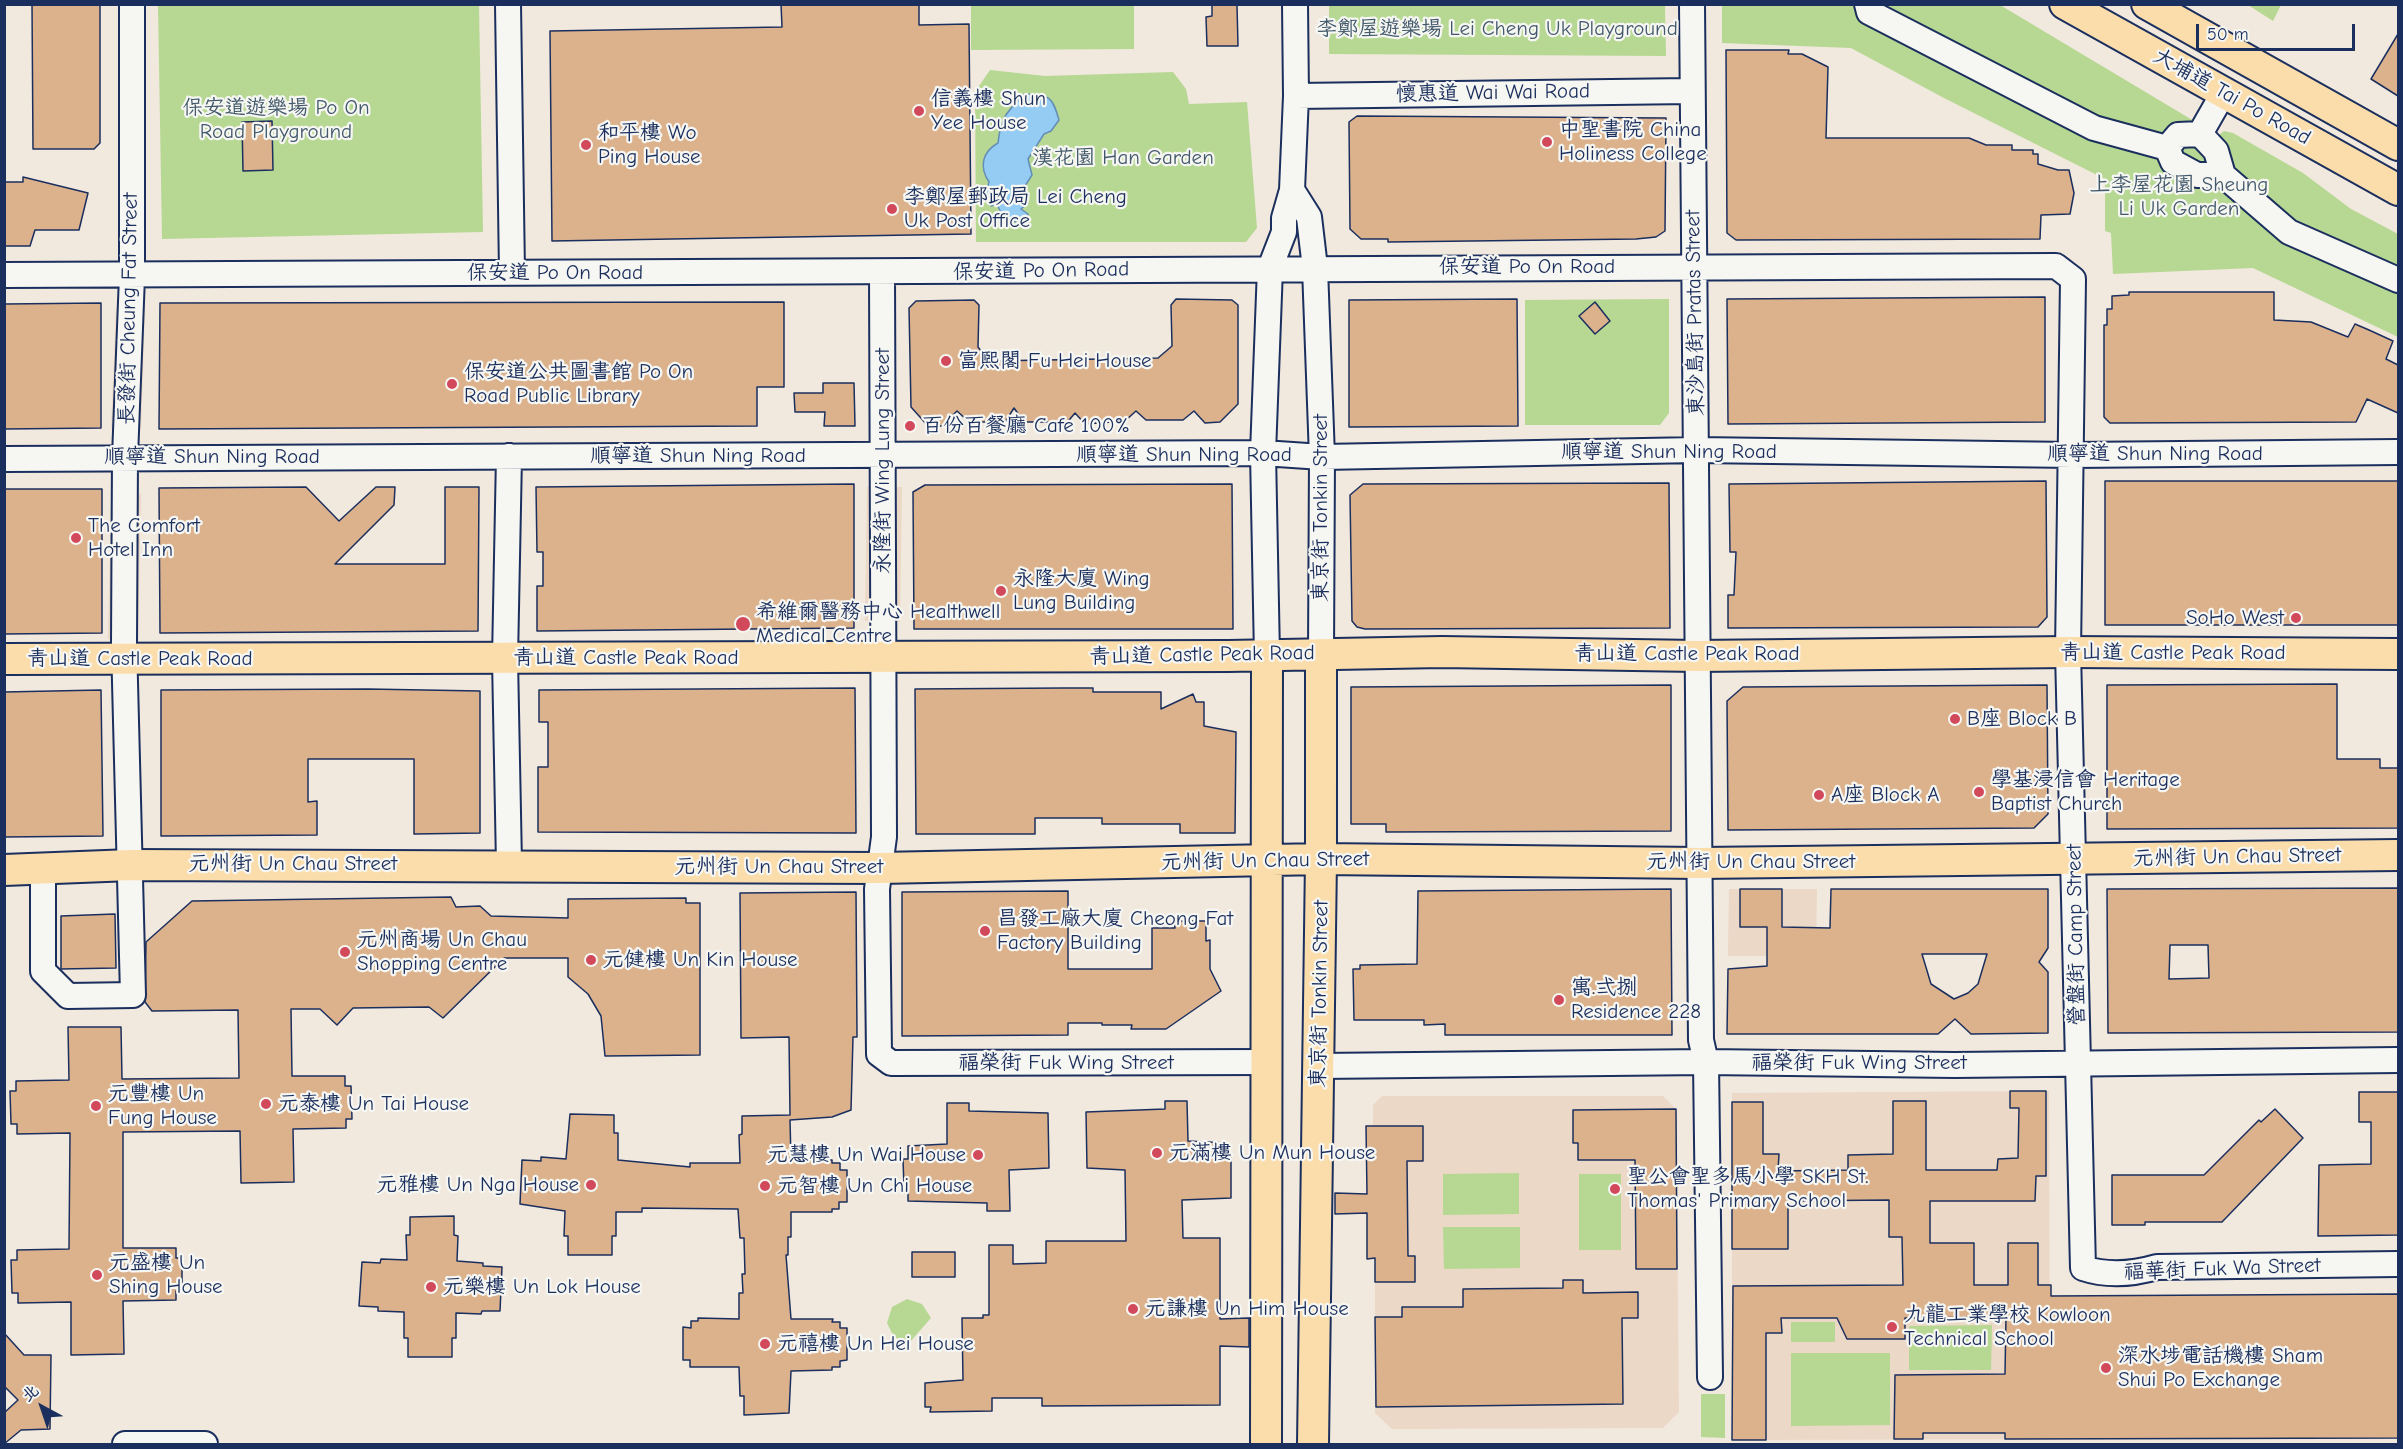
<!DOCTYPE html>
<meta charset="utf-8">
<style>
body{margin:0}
#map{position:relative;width:2403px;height:1449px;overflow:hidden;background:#f1e8de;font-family:"Comic Neue","LXGW WenKai TC",sans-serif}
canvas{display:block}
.frame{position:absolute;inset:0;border:6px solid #1b2f5e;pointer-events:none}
.north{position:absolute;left:12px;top:1377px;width:60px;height:60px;-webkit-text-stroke:4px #f6f6f2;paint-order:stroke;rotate:320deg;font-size:16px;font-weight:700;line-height:24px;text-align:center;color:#1b2f5e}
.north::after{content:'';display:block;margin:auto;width:21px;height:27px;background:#1b2f5e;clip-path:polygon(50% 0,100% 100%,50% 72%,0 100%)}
.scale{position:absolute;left:2196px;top:24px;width:159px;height:27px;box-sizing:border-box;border:3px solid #1b2f5e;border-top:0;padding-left:8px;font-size:18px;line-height:21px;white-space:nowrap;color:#1b2f5e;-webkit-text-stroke:4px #f6f6f2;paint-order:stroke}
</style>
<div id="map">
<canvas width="2403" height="1449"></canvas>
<div class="frame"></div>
<div class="north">北</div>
<div class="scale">50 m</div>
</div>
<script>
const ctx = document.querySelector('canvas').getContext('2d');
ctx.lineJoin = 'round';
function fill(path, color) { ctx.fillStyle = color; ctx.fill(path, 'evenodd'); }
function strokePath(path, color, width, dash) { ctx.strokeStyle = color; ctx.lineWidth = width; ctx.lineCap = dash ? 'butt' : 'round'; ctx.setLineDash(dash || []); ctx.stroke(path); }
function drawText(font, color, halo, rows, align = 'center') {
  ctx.font = font + ' "Comic Neue","LXGW WenKai TC",sans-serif'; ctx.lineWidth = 4.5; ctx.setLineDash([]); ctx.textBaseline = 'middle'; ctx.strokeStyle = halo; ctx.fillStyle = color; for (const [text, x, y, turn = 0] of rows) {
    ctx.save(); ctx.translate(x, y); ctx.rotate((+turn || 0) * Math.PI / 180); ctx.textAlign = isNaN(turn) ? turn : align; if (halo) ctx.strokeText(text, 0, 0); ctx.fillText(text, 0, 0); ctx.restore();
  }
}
fill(new Path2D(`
 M116,309h29l-4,120h-30z
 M867,487h35l-2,135 -35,-1z
 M111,491l30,3 -3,146 -30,-1z
 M1729,889h88l-1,67h-88z
 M2049,1091l1,348 -318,1v-347z
 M1382,1096h281l13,13 3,303 -16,16 -271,1 -17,-16v-154h-8l-1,-133 7,2v-23z`), '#ebd8c6');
fill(new Path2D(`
 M158,5h321l4,227 -321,7z
 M971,5h163v44l-163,1z
 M1329,5h336l1,51 -337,-2z
 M1722,5h278l204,122 15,8 5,-4 9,2 70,40 48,36 47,25v103l-145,-69 -140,6 -2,-41 -6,-2v-52l-163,-82 -91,-49 -129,-5z
 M2248,5h33l-8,16z
 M990,70l55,6 128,-4 13,17 3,15 58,-2 10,126 -11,14h-270l-1,-150z
 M1669,299v114l-9,12h-135v-125z
 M1519,1173v41l-76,1v-41z
 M1579,1174h42v76h-42z
 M1443,1227h77v41l-76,1z
 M907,1299l15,5 9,14 -22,25 -15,-6 -7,-14 5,-16z
 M1791,1322h44v20h-44z
 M1992,1325l-1,45h-82v-44z
 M1791,1353h99v72l-99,1z
 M1701,1394h24v44l-24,-1z`), '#b6d892');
const water = new Path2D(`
 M1024,94c25,1 28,1 35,26l-8,11 -7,3 -16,25 4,16 -7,11 3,17 -7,6 7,5v7l-23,1 -8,-18 -6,2 -6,-10 4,-14c-10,-15 -7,-30 9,-39 3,-26 8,-30 26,-49z`);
fill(water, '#94ccf3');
strokePath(water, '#648db7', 1.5);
const building = new Path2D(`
 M32,4h68v139l-6,6h-61z
 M781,4h138v21l50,-1 2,210 -419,7 -2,-210 232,-4z
 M1212,5h25l1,41h-31l-1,-29 6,-1z
 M2398,34v62l-27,-17z
 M1726,50h63l-1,4h14l26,13 -2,71h143l17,7h26v5h21v4h5v10l20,6h11l5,23 -4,21 -29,1 -1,24 -304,1 -9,-7z
 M1357,116l309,2 -1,113 -9,6 -20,2 -248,3v-3h-27l-11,-10 -1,-107z
 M272,121l1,49 -30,1 -1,-49z
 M23,177l65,16 -9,37h-44l-5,16h-26v-64h19z
 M2129,292h145v28l37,2 37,15 7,-13 14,6 24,11 -7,18 12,6v48l-31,-14 -11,23 -246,1 -6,-6v-92h3v-16h5v-13l17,-1z
 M2045,297v125l-317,2 -1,-125z
 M1176,299l56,1 6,5v99l-18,18 -15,1 -11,-12 -11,9h-37l-10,-9 -11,10 -40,3 -10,-11 -10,12h-14l-3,-3h-24l-10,-14 -9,14h-36l-12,-11 -15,15h-14l-17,-19 -2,-99 7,-7 58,-1 5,5 -1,42 11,14 169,-3 14,-12 -1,-41z
 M1517,299l1,127 -169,1v-127z
 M784,302v85h-27v39l-598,3 1,-126z
 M1595,302l15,19 -15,13 -16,-18z
 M101,303v125l-97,1 1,-125z
 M823,383h31l1,43h-31l1,-14h-30l-1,-19h29z
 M2046,481l1,136 -9,10 -310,1v-33h6l2,-43h-6l-1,-68z
 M2105,481h293v144h-293z
 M1669,483l1,145 -305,1 -8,-2 -5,-6 -2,-126 13,-11z
 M854,484v144l-317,3v-45h6v-34h-6l-1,-65z
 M1232,484l1,145h-319l-1,-137 12,-7z
 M306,487l33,34 37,-34h19l-1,18 -59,59h110v-77h34l-1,144 -318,2 -1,-145z
 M4,489h98v144l-98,1z
 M2337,684v75h43v9h18v60l-291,1v-144z
 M1671,685v146l-285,1v-8h-35v-137z
 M2047,685l1,129 -14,14 -306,2 -1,-129 16,-14z
 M855,688l1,145 -318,-1v-65h10v-45h-9v-32z
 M1064,688h29v4h68v17l32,-15 3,8h8v24l32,6 -1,101h-55v-9h-78v-6h-67v16h-119l-1,-145z
 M368,689l112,2v142l-66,1v-75h-106v43l9,-1v34l-156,1v-146z
 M101,690l2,146 -99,1v-145z
 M2398,888v144l-290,1 -1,-144zM2170,945h38l1,33 -40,1z
 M1671,889l1,146h-227v-11l-21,1v-5h-70l-1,-51h7v-4l57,-1 1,-73z
 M1740,889h42v38l48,1 1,-39h217v59l-9,14 9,10v61l-77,1 -16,-15 -17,15h-211l1,-65 39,-3v-39h-27zM1922,954h65l-9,30 -10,9 -14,6 -23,-15z
 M1068,891v78h84v-41h23l-1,-7h32v20l4,-1v29l11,22 -55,38h-35l1,-4h-30v-2h-34v12l-166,1v-144z
 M856,892l1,145h-4l-2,73 -19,7 -42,3 1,40h41v3h8v7h7v32h-8v7h-7v3h-41v25h-3v18h-2l5,64h42l-1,3h8v6h7v32l-7,1v6h-8v3l-41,1 -2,42 -45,2v-19h-4l-1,-29h-49v-7h-7v-33l8,1v-7h7v-3l41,1v-26h4l-1,-19h3l-1,-36h-4l-2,-29 -96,-1v4h-26v24h-4v19h-44v-19h-4l1,-25 -45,-7 2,-44 19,1v-4l25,2 4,-45 44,1v18h4v27l72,7v-4h50l-1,-28 3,-1v-18l48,-1 -1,-78 -48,1 -1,-145z
 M451,897l5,10 24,-1 11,10 77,2v-19l118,-1v5h14v152l-95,1 -4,-40 -13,-22 -20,-17v-19h-64l-61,60 -14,-11 -76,1 -16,17 -17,-16h-29l1,67h53v10h6l1,33h-6v9l-53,1 1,53 -53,1 -1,-52 -117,1v116h53v10h6v33h-6v9l-53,1 1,53 -53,1v-53l-53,1v-10h-6l-1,-33h6v-10l52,-1 1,-116 -53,1v-10h-6l-1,-33h6v-10l53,-1 -1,-53h53l1,52 117,-1 -1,-68 -86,1 -7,-9 1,-60 46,-41z
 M115,914l1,54 -55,1v-53z
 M2010,1091h36v85h-10l-1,25h-105v42h44v42h34v-42h30v42h13v11l347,-2v144l-393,1v-6h-82v6h-29l1,-64 110,-1 1,-57 -101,1v21h-58l-10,-21h-56l1,15h-16v107h-34l1,-154 170,-1 -1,-48h-13v-37l-101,1v48h-56v-147h31v52h16l-1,17 70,-1v-15l45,-1v-53h33v69h71l1,-11 20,-1 1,-50h-9z
 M2359,1092h39v143l-80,1 1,-71 52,-1v-42h-12z
 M1165,1101h22l1,40 39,2v13h4v42l-49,2 1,38h37v81l29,-1v29l-29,-1v59l-178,1v-8h-50v13l-62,1 1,-5h-6v-24l38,-3 -1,-62h21v-3h6v-70h24v19l33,-1v-22h80l-1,-71 -38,-2 -1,-56 79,-3z
 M947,1103h22v8l79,2 1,55 -40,2 1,41h-23v-8l-79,-2v-13h-4l-1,-29h5v-13l39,-2z
 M1676,1109l1,160h-41l-1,-109h-57v-17h-5v-33z
 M2275,1109l28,29 -81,84h-77v3h-33v-50h92l55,-55 2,2z
 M1366,1126h57v35h-16l1,95h7v26h-40v-24l-8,1v-46l-32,1v-21l32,1z
 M454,1216v19l4,1 -1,25 26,2v3l19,1 -2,44h-18l-1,3 -25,-1v25h-4v19h-44v-19h-4v-26l-26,-1v-4l-19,-1 3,-44 18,1 1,-4 26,1 -1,-25h4v-18z
 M912,1252h43v25h-43z
 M1563,1280h20v13l55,-1v26h-16l1,86 -247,3 -1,-90h27v-10h61v-18l100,-1z
 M4,1333l20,22h27l-1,74 -29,1 -17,14v-31l14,-13 -14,-14z`);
fill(building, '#dcb28d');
strokePath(building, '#1b2f5e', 1.5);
const minor = new Path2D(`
 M508,4l4,269
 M1692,4l9,1036 5,22 4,315
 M1867,4l2,8 225,116 73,20
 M1296,96l395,-5
 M2200,134l16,17 7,24 66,57 109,48
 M2223,175h-26l-24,-13 -6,-14 11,-13 22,-1 24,-42
 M1292,190l17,27 6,51 7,189 -1,197
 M882,273l2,564 -7,52 2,165 12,9 375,-1
 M4,275l2052,-9 17,13 -5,373 15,616c24,8 50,6 74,-1l241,-3
 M4,459l1259,-6 59,4 375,-7 376,5 325,-3
 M1267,656l-4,-203 7,-185 14,-36v-14l8,-28 4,-94 -1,-92
 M509,864l-4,-205 4,-203
 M43,869v102l25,25 65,-1 -9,-352 1,-186 7,-181v-272
 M1319,1066l387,-4 249,3 443,-5
 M125,1444h80`);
const major = new Path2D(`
 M2065,4l333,186
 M2147,4l251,141
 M4,659l1224,-3 214,-4 255,4 371,-4 330,2
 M4,870l127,-5 749,3 441,-9 379,4 698,-8
 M1266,1444l1,-788
 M1313,1444l8,-585v-205`);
strokePath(minor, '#1b2f5e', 28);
strokePath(major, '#1b2f5e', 34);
strokePath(minor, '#f6f6f2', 24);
strokePath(major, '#fbddab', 30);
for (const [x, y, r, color] of [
 [919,111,6,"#d1495b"],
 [1547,142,6,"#d1495b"],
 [586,145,6,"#d1495b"],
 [892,209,6,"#d1495b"],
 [946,361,6,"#d1495b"],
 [452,384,6,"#d1495b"],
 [910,426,6,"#d1495b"],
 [76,538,6,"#d1495b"],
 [1001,591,6,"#d1495b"],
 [2296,618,6,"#d1495b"],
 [743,624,8,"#d1495b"],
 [1955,719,6,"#d1495b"],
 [1979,792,6,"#d1495b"],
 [1819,795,6,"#d1495b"],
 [985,931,6,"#d1495b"],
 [345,952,6,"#d1495b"],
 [591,960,6,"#d1495b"],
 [1559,1000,6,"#d1495b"],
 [266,1104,6,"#d1495b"],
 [96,1106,6,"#d1495b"],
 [1157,1153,6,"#d1495b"],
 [978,1155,6,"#d1495b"],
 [591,1185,6,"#d1495b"],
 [765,1186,6,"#d1495b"],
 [1615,1189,6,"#d1495b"],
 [97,1275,6,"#d1495b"],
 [431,1287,6,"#d1495b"],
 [1133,1309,6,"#d1495b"],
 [1892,1327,6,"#d1495b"],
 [765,1344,6,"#d1495b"],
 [2106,1368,6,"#d1495b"]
]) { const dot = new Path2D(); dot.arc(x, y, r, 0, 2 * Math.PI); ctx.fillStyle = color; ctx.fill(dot); strokePath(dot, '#f6f6f2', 2); }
drawText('21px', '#42596b', '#f6f6f2', [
 ["李鄭屋遊樂場 Lei Cheng Uk Playground",1497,29],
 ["保安道遊樂場 Po On",276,108],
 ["Road Playground",276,132],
 ["漢花園 Han Garden",1123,158],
 ["上李屋花園 Sheung",2179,185],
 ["Li Uk Garden",2179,209]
]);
drawText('21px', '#1b2f5e', '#f6f6f2', [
 ["懷惠道 Wai Wai Road",1493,93,-1],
 ["大埔道 Tai Po Road",2232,97,29],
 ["保安道 Po On Road",1527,267],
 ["保安道 Po On Road",1041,271,-1],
 ["保安道 Po On Road",555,273],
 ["長發街 Cheung Fat Street",129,309,-89],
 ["東沙島街 Pratas Street",1695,313,-91],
 ["順寧道 Shun Ning Road",1669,452],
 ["順寧道 Shun Ning Road",2155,454],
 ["順寧道 Shun Ning Road",1184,455],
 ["順寧道 Shun Ning Road",698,456],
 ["順寧道 Shun Ning Road",212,457],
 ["永隆街 Wing Lung Street",883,461,-90],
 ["東京街 Tonkin Street",1321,508,-90],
 ["青山道 Castle Peak Road",2173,653],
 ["青山道 Castle Peak Road",1687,654],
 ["青山道 Castle Peak Road",1202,655,-1],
 ["青山道 Castle Peak Road",626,658],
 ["青山道 Castle Peak Road",140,659],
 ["元州街 Un Chau Street",2237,857,-1],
 ["元州街 Un Chau Street",1265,861,-1],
 ["元州街 Un Chau Street",1751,862],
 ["元州街 Un Chau Street",293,864],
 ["元州街 Un Chau Street",779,867],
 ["營盤街 Camp Street",2076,935,-91],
 ["東京街 Tonkin Street",1320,994,-89],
 ["福榮街 Fuk Wing Street",1066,1063],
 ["福榮街 Fuk Wing Street",1859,1063],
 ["福華街 Fuk Wa Street",2222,1269,-2]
]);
drawText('21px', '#1b2f5e', '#f6f6f2', [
 ["信義樓 Shun",931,99],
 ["Yee House",931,123],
 ["中聖書院 China",1559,130],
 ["Holiness College",1559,154],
 ["和平樓 Wo",598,133],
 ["Ping House",598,157],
 ["李鄭屋郵政局 Lei Cheng",904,197],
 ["Uk Post Office",904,221],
 ["富熙閣 Fu Hei House",958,361],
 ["保安道公共圖書館 Po On",464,372],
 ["Road Public Library",464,396],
 ["百份百餐廳 Cafe 100%",922,426],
 ["The Comfort",88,526],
 ["Hotel Inn",88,550],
 ["永隆大廈 Wing",1013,579],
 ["Lung Building",1013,603],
 ["希維爾醫務中心 Healthwell",756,612],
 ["Medical Centre",756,636],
 ["SoHo West",2284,618,"right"],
 ["B座 Block B",1967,719],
 ["學基浸信會 Heritage",1991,780],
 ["Baptist Church",1991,804],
 ["A座 Block A",1831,795],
 ["昌發工廠大廈 Cheong Fat",997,919],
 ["Factory Building",997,943],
 ["元州商場 Un Chau",357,940],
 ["Shopping Centre",357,964],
 ["元健樓 Un Kin House",603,960],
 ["寓.弍捌",1571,988],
 ["Residence 228",1571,1012],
 ["元豐樓 Un",108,1094],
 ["Fung House",108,1118],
 ["元泰樓 Un Tai House",278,1104],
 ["元滿樓 Un Mun House",1169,1153],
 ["元慧樓 Un Wai House",966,1155,"right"],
 ["聖公會聖多馬小學 SKH St.",1627,1177],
 ["Thomas' Primary School",1627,1201],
 ["元雅樓 Un Nga House",579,1185,"right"],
 ["元智樓 Un Chi House",777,1186],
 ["元盛樓 Un",109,1263],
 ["Shing House",109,1287],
 ["元樂樓 Un Lok House",443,1287],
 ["元謙樓 Un Him House",1145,1309],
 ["九龍工業學校 Kowloon",1904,1315],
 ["Technical School",1904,1339],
 ["元禧樓 Un Hei House",777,1344],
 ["深水埗電話機樓 Sham",2118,1356],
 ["Shui Po Exchange",2118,1380]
], 'left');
</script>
